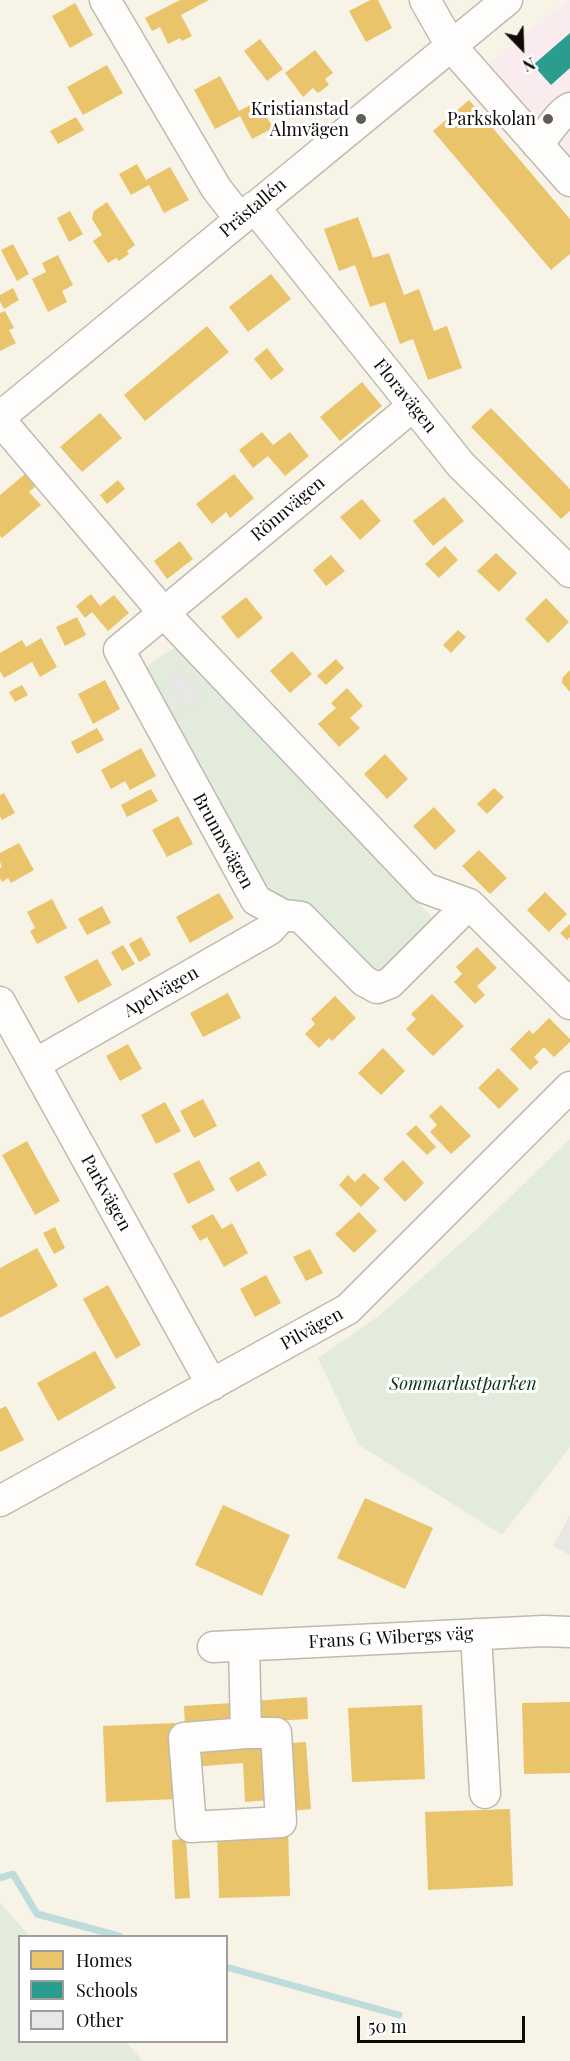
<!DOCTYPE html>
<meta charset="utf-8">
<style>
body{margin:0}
#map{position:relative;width:570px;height:2061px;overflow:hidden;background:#f7f4e7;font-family:"Playfair Display",serif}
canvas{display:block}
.legend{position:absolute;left:18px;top:1935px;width:210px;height:108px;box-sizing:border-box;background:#fff;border:2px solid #9f9d9b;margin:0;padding:8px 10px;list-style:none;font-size:18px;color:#0e0b04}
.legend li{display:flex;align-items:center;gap:12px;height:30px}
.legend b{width:30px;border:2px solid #9f9d9b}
.north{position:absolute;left:492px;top:18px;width:60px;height:60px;-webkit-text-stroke:4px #fff;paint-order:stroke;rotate:157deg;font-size:16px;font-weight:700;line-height:24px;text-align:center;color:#0e0b04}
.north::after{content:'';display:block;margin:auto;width:21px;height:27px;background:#0e0b04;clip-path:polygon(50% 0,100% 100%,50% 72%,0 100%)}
.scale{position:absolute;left:357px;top:2016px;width:168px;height:27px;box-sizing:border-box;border:3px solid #0e0b04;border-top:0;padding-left:8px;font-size:18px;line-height:21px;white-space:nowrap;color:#0e0b04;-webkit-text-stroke:4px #fff;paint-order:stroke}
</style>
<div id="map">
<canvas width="570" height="2061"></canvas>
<ul class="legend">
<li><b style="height:16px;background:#e9c46a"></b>Homes</li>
<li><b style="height:16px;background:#2a9d8f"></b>Schools</li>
<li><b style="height:16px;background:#e9e6e6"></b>Other</li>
</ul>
<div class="north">N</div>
<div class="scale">50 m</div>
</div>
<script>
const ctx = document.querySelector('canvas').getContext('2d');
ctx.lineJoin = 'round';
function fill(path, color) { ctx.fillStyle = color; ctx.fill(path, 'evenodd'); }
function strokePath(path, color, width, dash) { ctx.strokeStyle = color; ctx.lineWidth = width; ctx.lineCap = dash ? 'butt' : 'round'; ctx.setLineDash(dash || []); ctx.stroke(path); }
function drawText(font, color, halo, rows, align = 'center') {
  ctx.font = font + ' "Playfair Display",serif'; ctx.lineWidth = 6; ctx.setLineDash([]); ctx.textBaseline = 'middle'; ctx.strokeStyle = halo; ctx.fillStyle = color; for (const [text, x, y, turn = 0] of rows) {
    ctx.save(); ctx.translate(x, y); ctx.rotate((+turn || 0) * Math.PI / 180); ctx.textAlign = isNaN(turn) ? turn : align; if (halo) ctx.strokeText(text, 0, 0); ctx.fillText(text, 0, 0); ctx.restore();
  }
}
fill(new Path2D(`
 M568,0h2v168l-88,-99z`), '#faecee');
fill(new Path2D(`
 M178,645l253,271v11l-46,45 -13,4 -65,-65 -34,-20 -20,-17 -112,-204z
 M570,1139v308l-68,88 -143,-90 -41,-87 62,-43 98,-87z
 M0,1903l30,33h-10v106h106l17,19h-143z`), '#e2ebdc');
fill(new Path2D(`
 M180,0h29l-28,15 11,21 -10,5 -2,-3 -12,6 -8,-17 -8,4 -7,-13z
 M370,0h8l14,28 -26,14 -17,-31z
 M75,3l18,32 -23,13 -18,-32z
 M260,39l23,30 -16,12 -23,-30z
 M315,50l18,23 -8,6 4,6 -11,8 -5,-5 -10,9 -18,-24z
 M107,65l16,28 -40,22 -16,-28z
 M220,76l19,35 19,-10 15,27 -21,11 -12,-23 -25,13 -21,-39z
 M469,100l101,119v35l-19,16 -118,-139z
 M76,117l8,13 -26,14 -8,-13z
 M137,164l9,16 24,-13 19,33 -25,13 -15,-28 -18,10 -12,-21z
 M107,202l28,43 -8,6 2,3 -10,7 -3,-3 -8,5 -15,-22 9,-6 -10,-16 2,-8z
 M70,211l13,23 -14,8 -12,-24z
 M358,217l15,41 16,-5 15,42 15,-6 15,42 13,-5 15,42 -34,12 -15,-41 -13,5 -15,-42 -15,5 -15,-42 -16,6 -15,-42z
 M13,244l16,30 -12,7 -16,-31z
 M58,255l15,30 -11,6 5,11 -19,10 -16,-33 14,-7 -4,-9z
 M271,274l20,25 -43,33 -19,-25z
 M13,288l6,12 -15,9 -4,-7v-7z
 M5,311l9,17 -5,2 7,13 -16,8v-38z
 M207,326l22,26 -84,69 -21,-26z
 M267,348l17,22 -13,10 -17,-21z
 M362,382l20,24 -42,35 -20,-24z
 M491,408l79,81v22l-9,8 -90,-92z
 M100,413l22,25 -40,34 -22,-25z
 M262,432l11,13 17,-13 19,24 -24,20 -17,-20 -15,12 -14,-18z
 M25,474l11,12 -7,6 12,13 -39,33 -2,-2v-41z
 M234,474l20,24 -24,20 -4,-6 -14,12 -16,-20z
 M118,480l7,9 -18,15 -7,-9z
 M444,497l20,24 -31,25 -20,-25z
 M362,499l19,22 -21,19 -20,-23z
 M180,541l13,18 -26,20 -13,-18z
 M445,546l13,14 -19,18 -14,-14z
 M496,553l21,20 -18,19 -22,-21z
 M331,555l14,16 -19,15 -13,-16z
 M91,594l9,12 14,-11 15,18 -21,18 -16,-19 -7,6 -9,-12z
 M246,597l17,21 -25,21 -17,-22z
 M546,598l23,24 -21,21 -23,-24z
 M77,617l9,18 -21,11 -9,-19z
 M458,630l8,7 -15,16 -8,-8z
 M41,638l16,29 -17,10 -8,-15 -28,16 -4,-7v-18l22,-13 4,7z
 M292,651l20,23 -22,19 -20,-22z
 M336,659l8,9 -18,17 -9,-9z
 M570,670v22l-8,-9 1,-6z
 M105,680l15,29 -27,15 -15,-30z
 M22,685l6,10 -13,7 -6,-10z
 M347,688l16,18 -13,12 10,10 -21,19 -21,-23 18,-16 -5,-5z
 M97,728l7,12 -27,14 -6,-12z
 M141,748l15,28 -26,14 -5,-9 -14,8 -10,-19z
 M385,754l23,25 -21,20 -23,-25z
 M494,788l10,9 -17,17 -10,-10z
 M151,789l7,12 -31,16 -6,-12z
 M4,793l11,20 -13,7 -2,-4v-21z
 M434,807l22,24 -21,19 -22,-24z
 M178,816l15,28 -26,13 -15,-27z
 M19,843l15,27 -23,13 -3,-5 -6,4 -2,-4v-10l2,-1 -2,-5v-9z
 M479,850l28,28 -17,16 -28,-28z
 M545,892l22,22 -18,18 -22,-22z
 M219,893l15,25 -44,25 -14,-26z
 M52,899l15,29 -30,16 -7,-13 5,-3 -8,-16z
 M102,906l9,17 -24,12 -9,-16z
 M570,924v13l-3,3 -7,-7z
 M141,937l10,18 -12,7 -10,-18z
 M123,945l12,19 -13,7 -11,-19z
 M477,947l20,21 -20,18 8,9 -10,9 -21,-22 8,-8 -6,-7z
 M97,959l15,26 -34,18 -14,-26z
 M228,993l13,25 -38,19 -13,-24z
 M432,994l32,32 -31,30 -27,-27 10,-10 -5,-5z
 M335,996l21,22 -24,23 -3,-3 -10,10 -14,-14 10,-10 -4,-5z
 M549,1018l21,21v3l-16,15 -10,-10 -10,10 5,5 -9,8 -20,-21 19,-19 4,4z
 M128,1044l14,25 -22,12 -14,-25z
 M383,1048l22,23 -24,24 -23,-22z
 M498,1068l21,21 -20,20 -21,-21z
 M203,1099l14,27 -23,12 -14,-27z
 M165,1102l16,29 -25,13 -15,-29z
 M441,1105l30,31 -20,18 -21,-22 7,-7 -8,-9z
 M416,1125l20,22 -9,8 -21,-21z
 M27,1141l33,60 -25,14 -33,-60z
 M199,1160l16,30 -27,14 -15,-30z
 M403,1160l21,23 -19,19 -22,-23z
 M259,1161l8,14 -30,17 -8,-14z
 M364,1173l16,15 -19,19 -22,-22 9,-10 7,7z
 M359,1212l18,19 -23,22 -19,-19z
 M213,1214l9,15 10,-6 16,30 -24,14 -17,-30 -7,4 -9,-15z
 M55,1227l10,21 -11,6 -11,-21z
 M37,1248l21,38 -58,32v-50z
 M310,1249l13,24 -17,8 -13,-24z
 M266,1275l15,28 -26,14 -15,-28z
 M108,1285l33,60 -25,14 -33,-60z
 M95,1351l21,37 -58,33 -21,-38z
 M6,1406l18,34 -24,12v-43z
 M365,1498l68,30 -28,61 -68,-31z
 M223,1505l67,30 -28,61 -67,-31z
 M307,1697l1,22 -54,3 -1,-21z
 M570,1702v71l-46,1 -2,-71z
 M233,1703l2,20 -50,3 -1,-20z
 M422,1705l3,74 -73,3 -4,-74z
 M175,1723l3,76 -72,3 -3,-76z
 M306,1742l5,67 -20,2 -4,-68z
 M265,1743l4,57 -24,2 -2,-39 -51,4 -1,-20z
 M510,1809l3,77 -85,4 -3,-78z
 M288,1829l2,67 -71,2 -2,-67z
 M186,1839l4,59 -15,1 -3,-59z`), '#e9c46a');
fill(new Path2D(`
 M570,33v35l-19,17 -18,-20z`), '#2a9d8f');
strokePath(new Path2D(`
 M0,1878l13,-4 24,40 82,22
 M226,1967l173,48`), '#bedcdc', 7);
fill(new Path2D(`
 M181,671l21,27 -15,11 -20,-28z
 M570,1515v40l-17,-9z`), '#e9e6e6');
const minor = new Path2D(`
 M105,0l111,188 24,31
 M425,0l26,46 119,135
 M537,144c12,-11 20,-29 33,-36
 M254,207l207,258 109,107
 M413,406l-294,244 137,250 27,15 18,2 63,64 13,7 13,-5 79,-79
 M0,417l507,-417
 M0,420l163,192 262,276 44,16 101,100
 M0,1002l212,383
 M35,1064l234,-134 14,-15
 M0,1501l348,-192 222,-222
 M476,1634l9,159
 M244,1646l2,87h30l5,89 -90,5 -7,-89 62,-5
 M213,1647l331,-16 26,1`);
strokePath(minor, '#bdbaaf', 33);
strokePath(minor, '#fefdfb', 30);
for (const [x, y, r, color] of [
 [361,119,6,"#605d53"],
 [548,119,6,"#605d53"]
]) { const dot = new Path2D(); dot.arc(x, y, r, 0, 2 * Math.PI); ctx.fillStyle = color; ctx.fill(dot); strokePath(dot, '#fff', 2); }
drawText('18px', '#0e0b04', '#fff', [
 ["Kristianstad",349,109],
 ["Almvägen",349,130],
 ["Parkskolan",536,119]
], 'right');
drawText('18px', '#0e0b04', '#fff', [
 ["Prästallén",253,208,-40],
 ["Floravägen",405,396,51],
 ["Rönnvägen",288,509,-40],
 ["Brunnsvägen",223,841,61],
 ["Apelvägen",161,992,-30],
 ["Parkvägen",106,1193,61],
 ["Pilvägen",312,1329,-29],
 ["Frans G Wibergs väg",391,1638,-3]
]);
drawText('italic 18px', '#053413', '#fff', [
 ["Sommarlustparken",463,1384]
]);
</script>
